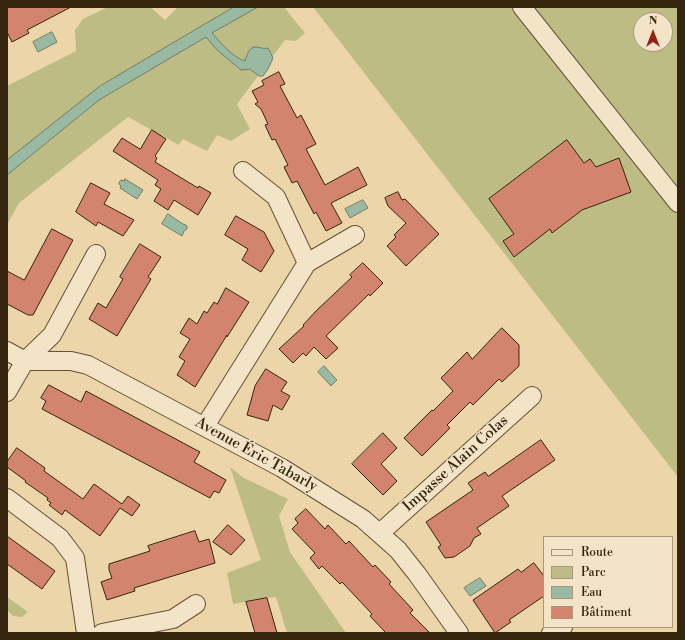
<!DOCTYPE html>
<meta charset="utf-8">
<style>
body{margin:0}
#map{position:relative;width:685px;height:640px;overflow:hidden;background:#edd5aa;font-family:"Libre Bodoni",serif}
canvas{display:block}
.frame{position:absolute;inset:0;border:8px solid #35240e;pointer-events:none}
.legend{position:absolute;left:543px;top:536px;width:130px;height:92px;box-sizing:border-box;background:#f3e4c8;border:1px solid #a7977e;margin:0;padding:5px 7px;list-style:none;font-size:12px;color:#35240e}
.legend li{display:flex;align-items:center;gap:8px;height:20px}
.legend b{width:20px;border:1px solid #a7977e}
.north{position:absolute;left:633px;top:12px;width:40px;height:40px;box-sizing:border-box;background:#f3e4c8;border:1px solid #a7977e;border-radius:50%;rotate:0deg;font-size:11px;font-weight:700;line-height:16px;text-align:center;color:#35240e}
.north::after{content:'';display:block;margin:auto;width:14px;height:18px;background:#8f2418;clip-path:polygon(50% 0,100% 100%,50% 72%,0 100%)}
</style>
<div id="map">
<canvas width="685" height="640"></canvas>
<div class="frame"></div>
<ul class="legend">
<li><b style="height:5px;background:#f3e4c8"></b>Route</li>
<li><b style="height:11px;background:#bdbc85"></b>Parc</li>
<li><b style="height:11px;background:#9ab9a3"></b>Eau</li>
<li><b style="height:11px;background:#d2856c"></b>Bâtiment</li>
</ul>
<div class="north">N</div>
</div>
<script>
const ctx = document.querySelector('canvas').getContext('2d');
ctx.lineJoin = 'round';
function fill(path, color) { ctx.fillStyle = color; ctx.fill(path, 'evenodd'); }
function strokePath(path, color, width, dash) { ctx.strokeStyle = color; ctx.lineWidth = width; ctx.lineCap = dash ? 'butt' : 'round'; ctx.setLineDash(dash || []); ctx.stroke(path); }
function drawText(font, color, halo, rows, align = 'center') {
  ctx.font = font + ' "Libre Bodoni",serif'; ctx.lineWidth = 3; ctx.setLineDash([]); ctx.textBaseline = 'middle'; ctx.strokeStyle = halo; ctx.fillStyle = color; for (const [text, x, y, turn = 0] of rows) {
    ctx.save(); ctx.translate(x, y); ctx.rotate((+turn || 0) * Math.PI / 180); ctx.textAlign = isNaN(turn) ? turn : align; if (halo) ctx.strokeText(text, 0, 0); ctx.fillText(text, 0, 0); ctx.restore();
  }
}
fill(new Path2D(`
 M108,7h42l15,13 13,-13h106l21,26 -9,8 -11,-1 -48,64 13,25 -19,12 -14,-6 -10,16 -24,-12 -4,6 -51,-28 -109,86 -12,22v-139l69,-35 -1,-21 8,-11z
 M313,7h365v470zM641,20h24v24h-24z
 M230,467l14,11 44,21 -9,17 11,36 56,81h-59l-11,-36 -9,1 -34,6 -6,-31 34,-13z
 M7,597l21,15 -6,5 -9,-1 -6,-6z`), '#bdbc85');
const water = new Path2D(`
 M234,7h24l-46,26c9,10 20,24 33,28 2,-6 4,-15 12,-14 5,1 6,2 11,1l5,10 -5,11 -5,7h-4l-9,-7 -9,1 -24,-20 -11,-13 -107,63 -92,75v-15l93,-74z
 M52,32l5,10 -19,10 -5,-10z
 M125,179l18,11 -6,9 -17,-11 1,-2 -2,-2v-2l2,-2 3,1z
 M363,200l5,8 -18,10 -5,-9z
 M168,214l15,10 3,1 1,1v3l-3,2 -2,5 -20,-12z
 M324,366l13,14 -6,6 -13,-14z
 M480,578l6,8 -16,10 -6,-8z`);
fill(water, '#9ab9a3');
strokePath(water, '#727d67', 1);
const building = new Path2D(`
 M7,7h64l-44,23 2,3 -17,9 -5,-10z
 M279,72l6,12 -5,2 17,32 4,-3 15,29 -10,5 19,36 33,-18 9,18 -36,18 11,20 -16,8 -10,-19 -2,2 -17,-33 -5,2 -8,-16 4,-2 -13,-26 -3,1 -7,-15 3,-1 -7,-15 -6,-5 3,-2 -6,-11 12,-6 -2,-4z
 M152,130l14,9 -11,17 2,2 -2,4 43,26 1,-2 12,7 -13,22 -24,-15 -6,10 -14,-9 7,-12 -6,-4 3,-5 -45,-29 9,-13 18,11z
 M567,140l17,23 6,-4 6,8 23,-9 12,34 -49,18 -30,23 -2,-4 -36,28 -11,-16 11,-7 -25,-35z
 M91,183l19,10 -6,11 30,16 -11,16 -25,-14 -2,4 -20,-14z
 M398,192l4,8 3,-1 34,35 -33,32 -19,-20 9,-9 -2,-2 12,-12 -18,-17 -3,-8z
 M236,216l28,16 10,19 -13,21 -19,-12 6,-11 -23,-14z
 M52,229l21,11 -40,75h-5l-21,-11v-33l17,9z
 M140,244l21,13 -13,20 3,2 -34,57 -28,-17 9,-16 8,5 17,-29 -3,-2z
 M363,263l20,20 -13,13 -1,-2 -43,42 12,12 -12,11 -12,-12 -8,9 -3,-3 -10,10 -14,-14 25,-23 -1,-1 14,-15 35,-33 -2,-2z
 M226,288l23,14 -22,35v-2l-32,52 -18,-12 8,-14 -6,-4 11,-18 -10,-6 9,-15 8,6 7,-13 3,2 7,-11 3,2z
 M502,328l17,17v21l-17,16 -3,-3 -26,26 -3,-3 -23,23 3,3 -28,28 -18,-18 28,-28 1,1 20,-20 -12,-13 26,-26 5,7z
 M266,369l21,13 -6,9 9,5 -8,14 -9,-5 -5,16 -21,-6 8,-29z
 M49,385l32,17 5,-11 114,61 -6,10 32,18 -7,13 -5,-2 -4,7 -168,-89 4,-8 -5,-3z
 M383,433l14,15 -16,16 16,17 -14,14 -31,-31z
 M541,440l14,20 -53,36 7,10 -32,22 4,6 -7,4 -4,8 -16,11 -9,1 -7,-11 3,-2 -15,-23 47,-32 -5,-7 17,-11 3,4z
 M17,448l28,20 -1,3 39,28 11,-15 28,20 6,-8 12,9 -8,11 -12,-8 -20,28 -35,-26 -3,5 -13,-10 2,-2 -4,-3 1,-2 -23,-16 1,-1 -19,-14v-5z
 M306,509l19,20 3,-4 18,19 3,-3 24,26 2,-2 16,17 -2,2 24,26 -3,3 20,20h-44l-16,-17 2,-2 -30,-32 -2,2 -18,-18 -3,3 -9,-11 5,-5 -23,-24 6,-6 -3,-4z
 M228,525l17,15 -14,15 -18,-13z
 M195,531l4,11 10,-3 6,24 -81,25 1,3 -28,9 -6,-18 11,-4 -3,-8v-6l41,-13 -2,-5z
 M7,536l48,35 -13,18 -35,-25z
 M534,563l10,13v20l-35,24 2,2 -16,11 -22,-33 45,-31 3,3z
 M267,598l10,35h-22l-9,-31z`);
fill(building, '#d2856c');
strokePath(building, '#35240e', 1);
const minor = new Path2D(`
 M522,7l156,196
 M243,171l33,26 31,66
 M7,351l18,10h46l17,4 194,103 81,51 35,31 19,24 42,59
 M7,392l18,-31 27,-26 44,-81
 M205,426l102,-163 48,-28
 M7,498l53,40 15,20 11,75
 M380,533l152,-137
 M102,633l71,-14 23,-15
 M551,633l12,-6`);
strokePath(minor, '#635035', 20);
strokePath(minor, '#f3e4c8', 18);
drawText('15px', '#35240e', '#f3e4c8', [
 ["Avenue Éric Tabarly",256,455,29],
 ["Impasse Alain Colas",456,464,-42]
]);
</script>
